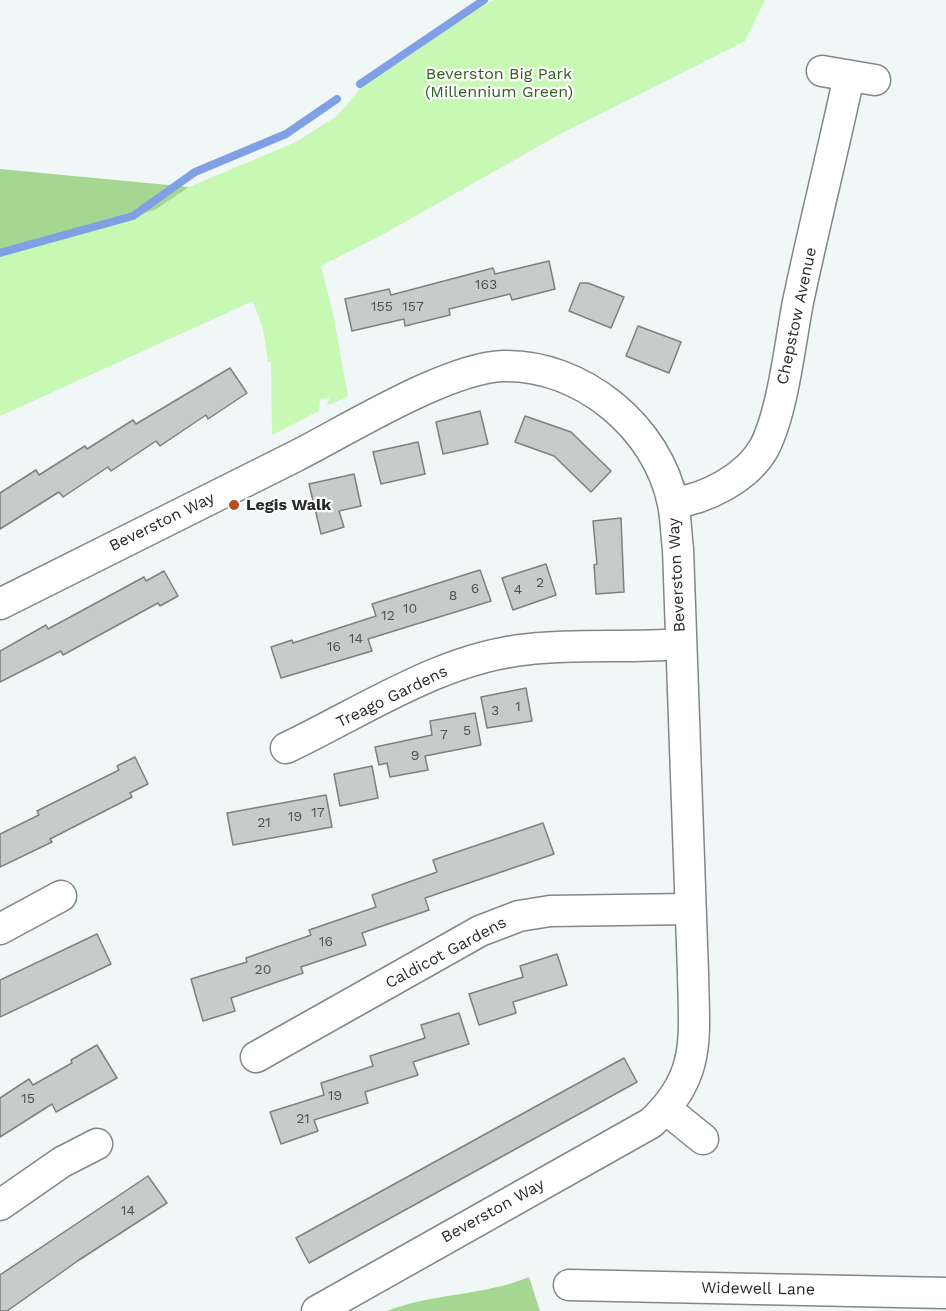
<!DOCTYPE html>
<style>
body{margin:0}
canvas{display:block;background:#f1f6f7}
</style>
<canvas width="946" height="1311"></canvas>
<script>
const ctx = document.querySelector('canvas').getContext('2d');
ctx.lineJoin = 'round';
function fill(path, color) { ctx.fillStyle = color; ctx.fill(path, 'evenodd'); }
function strokePath(path, color, width, dash) { ctx.strokeStyle = color; ctx.lineWidth = width; ctx.lineCap = dash ? 'butt' : 'round'; ctx.setLineDash(dash || []); ctx.stroke(path); }
function drawText(font, color, halo, rows, align = 'center') {
  ctx.font = font + ' "Work Sans",sans-serif'; ctx.lineWidth = 4.5; ctx.setLineDash([]); ctx.textBaseline = 'middle'; ctx.strokeStyle = halo; ctx.fillStyle = color; for (const [text, x, y, turn = 0] of rows) {
    ctx.save(); ctx.translate(x, y); ctx.rotate((+turn || 0) * Math.PI / 180); ctx.textAlign = isNaN(turn) ? turn : align; if (halo) ctx.strokeText(text, 0, 0); ctx.fillText(text, 0, 0); ctx.restore();
  }
}
fill(new Path2D(`
 M494,0h271l-20,41 -183,92 -173,98 -68,35 12,47 15,83 -21,10 2,-8 -9,1 -1,12 -47,24 -1,-73h-3l-5,-33 -10,-28 -253,115v-159l68,-25 87,-22 34,-23 107,-45 41,-26 24,-28 18,-15 28,-15 51,-38z`), '#c7f8b4');
fill(new Path2D(`
 M0,169l189,18 -34,23 -87,22 -68,25z
 M529,1277l11,34h-153c46,-18 96,-15 142,-34z`), '#a5d792');
strokePath(new Path2D(`
 M360,84l124,-84
 M0,253l133,-37 62,-44 91,-38 51,-35`), '#7fa0e4', 8);
const building = new Path2D(`
 M549,261l6,28 -43,11 -2,-6 -61,15 1,6 -45,11 -1,-7 -52,12 -7,-32 44,-10 2,6 102,-27 2,6z
 M580,283h8l36,14 -13,31 -42,-17z
 M638,326l43,16 -12,31 -43,-17z
 M230,368l17,25 -39,26 -2,-4 -46,31 -4,-5 -45,30 -3,-4 -45,30 -4,-5 -59,37v-36l36,-23 3,5 46,-29 2,3 46,-29 3,4z
 M480,411l8,33 -45,10 -7,-32z
 M525,416l46,16 40,39 -20,21 -37,-36 -39,-14z
 M418,442l7,32 -44,10 -8,-32z
 M354,474l7,32 -22,5 5,16 -23,7 -12,-50z
 M621,518l3,74 -28,2 -2,-29 3,-1 -4,-43z
 M546,564l10,31 -43,15 -11,-32z
 M480,570l11,31 -123,38 4,12 -91,27 -10,-31 21,-7 1,3 83,-27 -4,-12z
 M164,571l14,25 -18,10 -2,-3 -95,52 -2,-4 -61,31v-31l46,-26 2,4 96,-52 2,4z
 M526,688l6,33 -45,7 -6,-31z
 M475,713l6,32 -56,11 3,14 -38,7 -3,-14 -8,2 -4,-18 57,-12 -2,-14z
 M135,757l13,27 -18,9 2,4 -82,42 2,3 -52,25v-33l39,-19 -2,-4 82,-41 -2,-4z
 M372,766l6,32 -38,8 -6,-32z
 M326,795l6,32 -99,18 -6,-32z
 M543,823l11,31 -129,44 4,12 -67,23 4,12 -65,22 2,6 -72,25 4,13 -32,10 -12,-42 56,-17 -1,-4 65,-23 -2,-5 67,-23 -4,-12 65,-23 -4,-12z
 M97,934l14,30 -111,53v-37z
 M557,954l10,31 -54,17 3,11 -37,12 -10,-31 54,-17 -3,-11z
 M459,1013l10,31 -56,18 5,13 -53,17 3,11 -54,17 4,11 -37,13 -11,-32 54,-17 -3,-12 52,-17 -3,-10 55,-18 -4,-13z
 M97,1045l20,33 -61,34 -4,-8 -52,33v-39l29,-19 4,6 39,-22 -1,-3z
 M624,1058l13,24 -328,181 -13,-25z
 M148,1176l19,27 -88,57 -72,51h-7v-36z`);
fill(building, '#c7cbc9');
strokePath(building, '#7d817f', 1.5);
const minor = new Path2D(`
 M822,71l53,9
 M673,503c33,-4 74,-25 91,-55 19,-36 26,-105 34,-146 16,-76 35,-151 51,-226
 M0,604c98,-50 198,-98 296,-148 53,-27 151,-88 207,-90 78,-2 155,61 170,138 3,14 3,30 5,45l15,424c1,64 9,103 -42,150l-334,188
 M286,748c78,-37 156,-91 244,-99 50,-5 100,-1 150,-5
 M0,929l61,-33
 M256,1057l224,-126 39,-15 31,-5 140,-2
 M666,1109l37,30
 M0,1205l62,-43 35,-18
 M569,1285l377,8`);
strokePath(minor, '#828787', 33);
strokePath(minor, '#fff', 30);
for (const [x, y, r, color] of [
 [234,505,6,"#b54f23"]
]) { const dot = new Path2D(); dot.arc(x, y, r, 0, 2 * Math.PI); ctx.fillStyle = color; ctx.fill(dot); strokePath(dot, '#fff', 2); }
drawText('14px', '#505252', null, [
 ["163",486,285],
 ["155",382,307],
 ["157",413,307],
 ["2",540,583],
 ["6",475,589],
 ["4",518,590],
 ["8",453,596],
 ["10",410,609],
 ["12",388,616],
 ["14",356,639],
 ["16",334,647],
 ["1",518,707],
 ["3",495,711],
 ["5",467,731],
 ["7",444,735],
 ["9",415,756],
 ["17",318,813],
 ["19",295,817],
 ["21",264,823],
 ["16",326,942],
 ["20",263,970],
 ["19",335,1096],
 ["15",28,1099],
 ["21",303,1119],
 ["14",128,1211]
]);
drawText('16px', '#32601d', '#fff', [
 ["Beverston Big Park",499,74],
 ["(Millennium Green)",499,92]
]);
drawText('16px', '#282a2a', '#fff', [
 ["Chepstow Avenue",797,316,-78],
 ["Beverston Way",162,522,-26],
 ["Beverston Way",677,575,-93],
 ["Treago Gardens",392,697,-26],
 ["Caldicot Gardens",446,953,-28],
 ["Beverston Way",493,1211,-29],
 ["Widewell Lane",758,1289,1]
]);
drawText('bold 16px', '#282a2a', '#fff', [
 ["Legis Walk",246,505]
], 'left');
</script>
